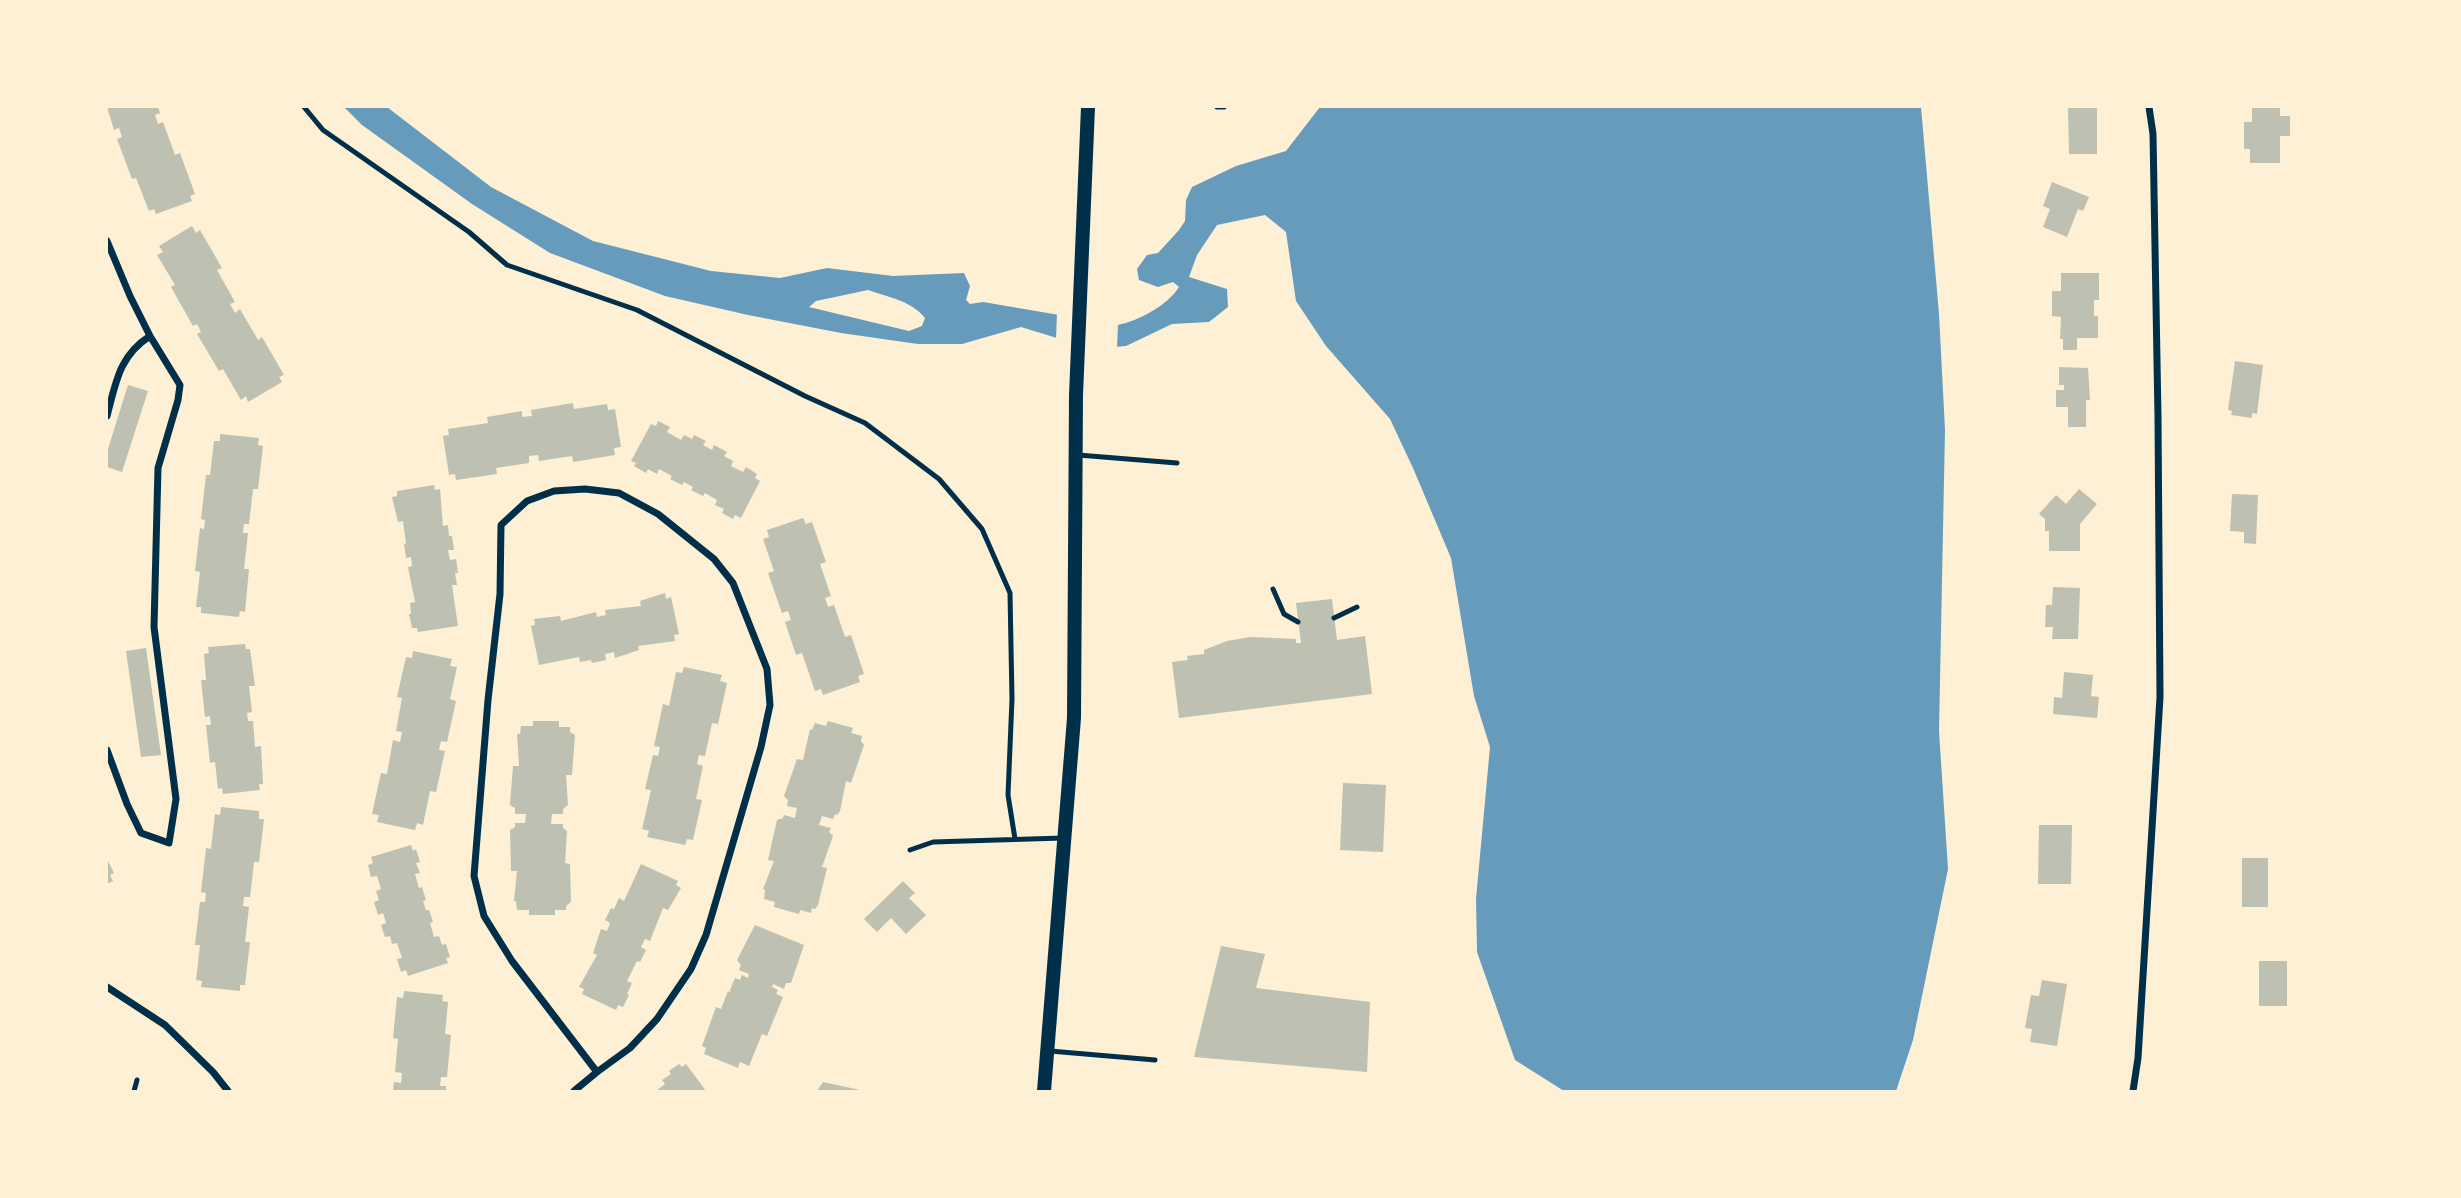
<!DOCTYPE html>
<style>
body{margin:0}
#map{position:relative;width:2461px;height:1198px;overflow:hidden;background:#fdf0d5;font-family:Mulish,sans-serif}
canvas{display:block}
.frame{position:absolute;inset:0;border:108px solid #fdf0d5;pointer-events:none}
</style>
<div id="map">
<canvas width="2461" height="1198"></canvas>
<div class="frame"></div>
</div>
<script>
const ctx = document.querySelector('canvas').getContext('2d');
ctx.lineJoin = 'round';
function fill(path, color) { ctx.fillStyle = color; ctx.fill(path, 'evenodd'); }
function strokePath(path, color, width, dash) { ctx.strokeStyle = color; ctx.lineWidth = width; ctx.lineCap = dash ? 'butt' : 'round'; ctx.setLineDash(dash || []); ctx.stroke(path); }
fill(new Path2D(`
 M344,107h43l104,80 102,54 118,30 69,7 47,-10 66,8 71,-3 6,13 -4,14 4,4 13,-2 135,23c20,-4 50,-20 61,-38l-6,-5 -15,5 -19,-7 -2,-11 10,-14 11,-2 21,-23 6,-9 1,-21 6,-13 44,-21 50,-15 34,-44h601l18,207 6,116 -6,301 9,138 -35,171 -17,51h-332l-49,-31 -38,-108 -1,-53 14,-152 -16,-51 -23,-138 -38,-90 -23,-49 -64,-73 -30,-45 -10,-69 -21,-17 -48,10 -20,30 -8,22 38,12 1,18 -19,15 -37,2 -46,22 -33,3 -72,-22 -59,17h-44l-77,-11 -93,-18 -83,-19 -115,-43 -78,-49 -110,-79zM868,290c20,7 44,11 57,28l-3,8 -13,5 -100,-24 7,-6z`), '#669bbc');
fill(new Path2D(`
 M1057,312l61,10 -1,29 -25,1 -36,-12z`), '#fdf0d5');
fill(new Path2D(`
 M107,107h51l2,6 -5,2 3,9 5,-2 12,33 5,-2 15,41 -5,2 2,5 -36,13 -2,-5 -5,2 -13,-33 -4,1 -15,-40 5,-2 -3,-9 -5,2z
 M2068,107h29v47h-28z
 M2252,108h28v8h10v20h-10v27h-30v-14h-6v-27h8z
 M2052,182l37,15 -6,14 -5,-2 -11,28 -24,-10 7,-18 -7,-3z
 M192,226l4,7 4,-3 22,38 -5,2 18,32 -5,2 5,9 5,-4 18,31 4,-3 22,38 -5,2 3,5 -34,20 -2,-6 -5,4 -18,-31 -4,2 -22,-37 4,-2 -4,-8 -4,2 -22,-39 4,-2 -18,-30 6,-3 -4,-6z
 M2061,273h38v27h-5v16h4v22h-21v12h-14v-11h-3l1,-22 -9,-1v-25h9z
 M2235,361l28,4 -6,49 -5,-1v5l-21,-3 1,-4 -4,-1z
 M2059,367l29,1 2,32h-4v27h-18v-20h-12v-17h8v-5h-5z
 M128,385l20,6 -26,81 -15,-5v-15z
 M573,403l1,6 33,-5 1,6 7,-1 6,38 -7,1 1,7 -42,7 -1,-6 -33,5 -1,-6 -9,1v7l-33,5 1,6 -41,6 -1,-6 -6,1 -6,-39 6,-1 -1,-6 40,-6 -1,-6 35,-6v6l10,-1 -1,-6z
 M658,421l12,6 -3,5 14,8 3,-5 8,4 2,-4 12,6 -3,4 9,5 2,-5 13,7 -3,4 9,5 -2,5 12,6 3,-5 11,7 -2,4 5,3 -19,37 -6,-3 -2,4 -11,-6 2,-4 -9,-4 2,-5 -12,-7 -2,3 -12,-6 2,-3 -9,-5 -2,3 -12,-6 2,-3 -13,-7 -2,5 -9,-5 -2,4 -12,-7 2,-3 -5,-2 20,-37 5,2z
 M220,434l39,4 -1,7 5,1 -5,43h-5l-4,35h-5l-1,9h5l-4,36h5l-4,43 -5,-1 -1,6 -38,-4v-6h-5l4,-35 -5,-1 5,-43 4,1 1,-9 -4,-1 5,-44h4l4,-34h6z
 M434,485l1,5 5,-1 3,37 5,-1 1,11h3l2,14h-6l2,10 6,-1 2,14h-3l2,12h-5l6,41 -40,6 -1,-4h-5l-3,-14h2l-1,-11 5,-1 -7,-35 4,-1 -1,-9 -5,1 -2,-14 2,-1 -3,-22 -5,1 -6,-25 5,-1v-5z
 M2079,489l18,15 -17,20v27h-31v-20h-4v-12l-6,-5 17,-19 10,9z
 M2232,494l26,1 -2,49 -12,-1v-11l-14,-1z
 M803,518l3,6 6,-2 14,40 -6,2 11,32 -6,2 3,9 6,-2 11,32 6,-2 13,39 -6,2 2,6 -37,13 -2,-6 -6,2 -13,-38 -6,2 -11,-33 6,-2 -3,-9 -6,2 -14,-40 6,-2 -11,-32 6,-2 -2,-7z
 M2053,587l27,1 -2,51h-26l1,-12h-8l1,-22h6z
 M665,593l1,6 5,-2 8,37 -5,1 1,6 -37,5 1,4 -24,8 -1,-6 -9,2 1,6 -14,3 -1,-3 -11,2 -1,-5 -40,8 -8,-39 4,-1 -1,-6 26,-3 1,5 35,-9 1,5 9,-2 -1,-5 36,-4 -1,-5z
 M1332,599l5,41 28,-4 7,58 -193,24 -7,-56 16,-2 -1,-4 17,-2v-4l23,-9 23,-4 46,2v4h5l-5,-40z
 M245,644l1,5h4l5,37h-6l3,26 -5,1 1,8h5l2,26 6,-1 2,38h-4l1,6 -37,4 -1,-6 -4,1 -3,-27 -5,1 -4,-38h5l-1,-9 -5,1 -4,-37h5l-2,-26 5,-1 -1,-6z
 M146,648l15,107 -20,2 -15,-106z
 M413,651l39,8 -2,7 7,1 -7,32 6,2 -9,41 -6,-1 -2,9 6,1 -9,41 -6,-1 -7,34 -6,-2 -2,7 -38,-8 2,-7 -7,-1 9,-41 6,1 6,-34 7,2 2,-10 -6,-1 6,-33 -5,-1 9,-40 6,1z
 M684,667l38,8 -2,6 7,2 -9,41 -6,-1 -7,33 -6,-1 -2,9 6,2 -7,33 6,1 -9,40 -6,-1 -2,6 -38,-8 2,-6 -7,-2 9,-39 -6,-1 8,-34 5,1 2,-9 -6,-1 9,-42 6,2 7,-34 6,1z
 M2064,672l29,3 -2,21 8,1 -2,21 -44,-4 1,-17 8,1z
 M533,721h26v6h11v5l5,3 -3,40h-6l2,30 -5,4v5h-11l-1,10h12v4l4,3 -2,32 5,1 1,38 -5,4v4h-11v5h-26v-5h-12l-1,-9h-2l3,-30h-6l-1,-41 5,-3v-4h10l1,-9h-11v-6l-5,-3 3,-39h6l-2,-32h3l1,-8h12z
 M828,721l25,7 -2,5 11,3 -1,5 3,4 -13,38 -5,-2 -6,30 -3,4 -2,-1 -2,5 -11,-3 -3,9 12,3 -2,4 4,4 -11,31 5,1 -9,37 -3,4 -3,-1 -1,5 -11,-3 -1,4 -25,-7 1,-5 -11,-3 1,-9 -2,-1 11,-28 -6,-1 9,-40 6,-2 1,-3 11,3 2,-10 -10,-2 1,-6 -4,-4 13,-37 6,1 7,-31 2,1 3,-7 11,3z
 M1343,783l43,2 -3,67 -43,-2z
 M221,807l38,4v8h5l-5,43h-5l-4,35h-6l-1,9 6,1 -4,35h5l-5,43h-5v6l-39,-4 1,-6 -6,-1 4,-35h-5l5,-43h5l1,-9 -5,-1 5,-44 5,1 4,-35 5,1z
 M2039,825h33l-1,59h-33z
 M411,845l2,6 3,-2 4,13 -4,1 4,10 -5,1 4,14 3,-1 4,13 -3,1 3,9h3l4,12 -3,1 4,14 5,-1 3,9 4,-1 4,13 -4,1 2,5 -40,13 -2,-6 -5,2 -4,-13 5,-1 -5,-15 -5,1 -2,-8 -5,1 -4,-12 5,-2 -3,-10 -5,2 -4,-13 5,-2 -3,-9 5,-2 -4,-13 -6,1 -3,-12 5,-2 -2,-6z
 M2242,858h26v49h-26z
 M107,859l7,14 -4,2 3,6 -6,3z
 M641,864l37,17 -2,4 5,3 -13,22 -5,-2 -13,33 -5,-2 -4,8 5,3 -6,12 -3,-1 -10,20 5,2 -5,11 2,1 -6,12 -5,-2 -2,5 -34,-16 2,-5 -5,-2 18,-32 -4,-2 8,-24 6,2 3,-8 -5,-3 6,-12 3,1 5,-11 5,3z
 M903,881l12,12 -6,5 17,17 -20,19 -15,-16 -14,14 -13,-13z
 M755,925l49,20 -13,38h-5l-2,6 -11,-5 -1,3 6,3 -2,4 7,3 -16,39 -5,-2 -13,32 -9,-4 -2,6 -34,-14 2,-6 -4,-2 14,-39 5,2 7,-18 3,2 -1,-3 5,-12 5,2 2,-5 6,3 1,-4 -10,-4 2,-5 -4,-5z
 M1221,946l44,8 -9,34 114,14 -3,70 -173,-15z
 M2259,961h28v45h-28z
 M2042,980l25,4 -10,62 -27,-4 2,-13 -7,-1 6,-33 8,1z
 M404,991l39,4 -1,6 6,1 -3,32 6,1 -4,42h-6l-1,9h6v5h-53l1,-9 7,1 1,-10 -7,-1 3,-33 -5,-1 4,-41 6,1z
 M679,1064l3,3 4,-3 20,27h-50l9,-7 -3,-4 9,-6 -2,-3z
 M823,1082l37,8v1h-43z`), '#bec0b2');
strokePath(new Path2D(`
 M304,107l19,23 146,102 38,33 130,45 168,86 60,27 74,56 43,50 28,64 2,106 -4,96 7,44
 M1217,107h7
 M1078,455l99,8
 M1273,589l11,25 14,8
 M1334,618l23,-11
 M910,850l23,-8 130,-4
 M1050,1051l105,9
 M134,1091l3,-11`), '#003049', 5);
strokePath(new Path2D(`
 M107,241l23,55 20,40 30,49 -2,15 -20,68 -4,159 22,172 -7,44 -28,-10 -14,-29 -20,-54
 M107,416c9,-34 12,-60 43,-80
 M585,489l34,4 39,21 56,45 19,24 34,86 3,36 -9,42 -55,188 -15,34 -34,50 -27,29 -33,24 -85,-111 -28,-45 -10,-40 14,-176 12,-106 1,-69 26,-24 27,-10z
 M107,987l58,38 48,47 15,19
 M574,1091l23,-19
 M2133,1091l5,-33 22,-361 -2,-280 -5,-283 -4,-27`), '#003049', 7);
strokePath(new Path2D(`
 M1044,1091l30,-373 2,-323 12,-288`), '#003049', 14);
</script>
